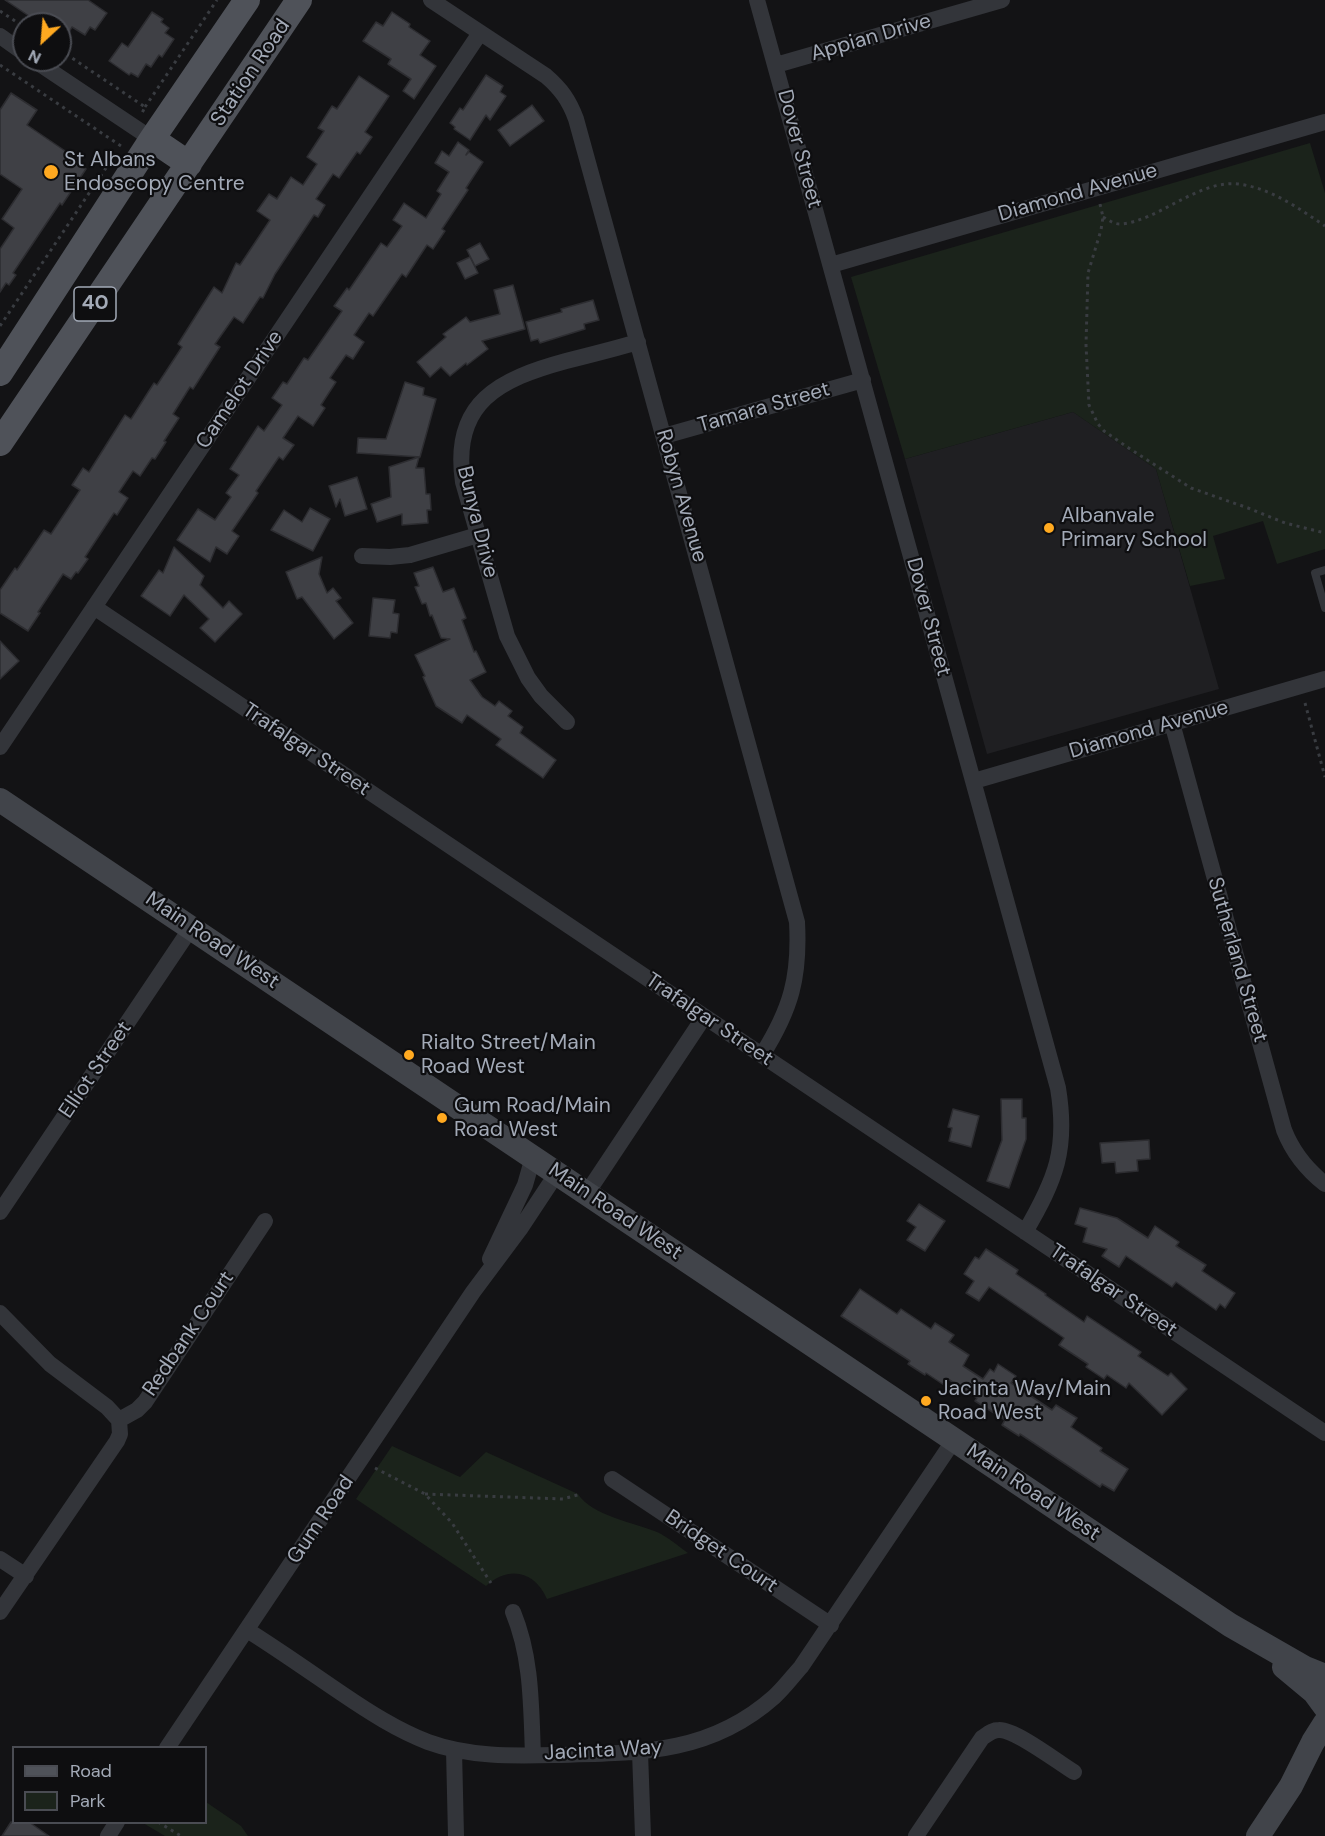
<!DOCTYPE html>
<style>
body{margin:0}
#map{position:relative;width:1325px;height:1836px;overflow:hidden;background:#131315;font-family:"DM Sans",sans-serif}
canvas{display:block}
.legend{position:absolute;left:12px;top:1746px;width:195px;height:78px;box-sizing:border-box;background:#0e0e10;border:2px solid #4a4c53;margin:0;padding:8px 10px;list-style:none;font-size:18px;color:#a3aab7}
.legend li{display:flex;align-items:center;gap:12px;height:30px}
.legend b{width:30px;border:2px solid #4a4c53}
.north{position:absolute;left:12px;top:12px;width:60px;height:60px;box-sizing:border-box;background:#0e0e10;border:2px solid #4a4c53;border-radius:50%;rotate:206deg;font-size:16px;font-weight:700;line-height:24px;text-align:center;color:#a3aab7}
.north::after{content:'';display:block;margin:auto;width:21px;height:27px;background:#ffa920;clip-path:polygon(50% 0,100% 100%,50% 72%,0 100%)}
</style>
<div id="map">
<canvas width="1325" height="1836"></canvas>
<ul class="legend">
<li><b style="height:8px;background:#4f5259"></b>Road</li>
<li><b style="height:16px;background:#1b231b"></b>Park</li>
</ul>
<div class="north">N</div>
</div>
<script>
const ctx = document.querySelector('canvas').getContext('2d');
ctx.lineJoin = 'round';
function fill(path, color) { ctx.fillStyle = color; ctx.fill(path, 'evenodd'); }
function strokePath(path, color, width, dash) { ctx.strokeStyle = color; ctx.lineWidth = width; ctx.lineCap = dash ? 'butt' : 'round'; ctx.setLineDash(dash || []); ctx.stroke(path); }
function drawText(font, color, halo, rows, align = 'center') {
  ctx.font = font + ' "DM Sans",sans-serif'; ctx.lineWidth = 4.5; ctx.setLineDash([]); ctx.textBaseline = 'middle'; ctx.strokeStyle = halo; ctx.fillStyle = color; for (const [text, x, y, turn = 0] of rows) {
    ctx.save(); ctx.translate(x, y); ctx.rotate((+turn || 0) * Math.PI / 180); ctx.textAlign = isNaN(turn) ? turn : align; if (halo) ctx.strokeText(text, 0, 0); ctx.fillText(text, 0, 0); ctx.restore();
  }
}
fill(new Path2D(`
 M1073,412l83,57 63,220 -232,65 -82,-295z`), '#1f1f22');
fill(new Path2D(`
 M1310,143l15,50v356l-48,15 -14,-43 -50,15 12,43 -35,7 -34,-117 -83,-57 -168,47 -54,-182z
 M392,1446l68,31 26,-25 92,42c14,22 55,28 79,38 11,5 21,14 31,21l-141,46c-12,-28 -38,-34 -61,-13l-130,-87z
 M206,1802l35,24 7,10h-83l-22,-13 63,-1z`), '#1b231b');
const building = new Path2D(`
 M5,0h83l19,13 -12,17 -5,-3 -5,8 -13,-8 -4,7 -8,-5v-5h-19z
 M152,12l11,7 -2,3 8,6 -4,5 9,6 -12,18 -3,-2 -8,12 -5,-3 -8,13 -7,-4 -2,2 -20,-14 13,-18 6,4z
 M392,12l18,12 -1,3 21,14 -10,14 16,11 -22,33 -11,-8 8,-12 -23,-15 3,-5 -28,-18 13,-19 7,4z
 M486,75l17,11 -3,6 6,4 -16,24 -4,-5 -16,25 -16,-11 1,-2 -5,-4 10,-15 3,2z
 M359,76l30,20 -24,36 7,5 -12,17 -3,-2 -18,26 -6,-4 -17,25 9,6 -7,12 -4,-2 -39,59 -12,24 -3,-1 -17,26 -9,-6 -19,27 5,3 -27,42 -3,-2 -17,27 6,4 -15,23 2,1 -11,17 -3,-1 -12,18 -7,-5 -14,21 9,6 -11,17 -3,-2 -29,44 3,2 -10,14 -2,-1 -5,7 -8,-5 -25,38 2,1 -12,18 -28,-18v-23l15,-22 2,2 27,-40 7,4 29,-44 -8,-5 11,-17 6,4 36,-57 6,4 23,-36 3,2 25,-38 -4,-3 36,-57 8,6 14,-30 4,2 30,-45 -13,-9 12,-17 8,5 14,-22 12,8 14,-21 -10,-7 17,-26 -6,-3 14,-22 5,3z
 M11,93l26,17 -10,15 50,34 -2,3 11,7 -24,36 -2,-2 -47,70 3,2 -7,10 -3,-2 -6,9v-43l14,-21 -12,-9 20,-30 -22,-15v-64z
 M532,105l12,16 -34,25 -12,-16z
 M458,142l11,8 -3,5 3,-3 14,10 -17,26 2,2 -26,39 3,2 -12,18 -6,-4 -21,32 -4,-3 -29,42 -4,-3 -15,22 10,7 -11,17 -7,-4 -16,23 6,4 -15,23 4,3 -12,18 -15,-10 -15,22 11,7 -11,15 -4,-3 -23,34 2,2 -26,38 7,5 -12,18 -11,-7 -6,15 -33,-22 21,-31 17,11 16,-23 -5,-4 13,-18 -9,-6 28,-43 6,5 18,-26 -10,-7 11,-16 4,2 17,-26 4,2 34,-49 -8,-5 13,-18 2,2 32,-47 6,4 15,-21 -9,-6 11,-17 22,15 15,-24 -4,-3 12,-19 -14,-9 7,-12 7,5z
 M480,243l9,16 -14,7 -8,-16z
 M470,257l8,16 -13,6 -8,-16z
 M513,285l12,44 -43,12 6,8 -21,16 -1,-2 -16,13 -9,-9 -11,10 -13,-15 29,-25 -3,-3 23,-17 4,5 30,-8 -6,-24z
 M593,300l6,20 -15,4 1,5 -45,14 -2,-4 -7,2 -5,-19 36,-10 -1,-3z
 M405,382l19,6 -1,7 13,4 -16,58 -63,-4 1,-15 28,1z
 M419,457l-3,11h8l2,26h4l1,16h-4l1,13 -26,2v-11l-25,8 -6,-18 20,-7 -2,-30z
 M357,477l10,32 -22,7 -5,-17 -4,8 -7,-21z
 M310,508l20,11 -17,32 -42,-21 13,-20 18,12z
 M174,547l30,29 -4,9 23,23 6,-7 13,13 -27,28 -15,-14 9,-9 -25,-24 -14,21 -29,-20 18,-26 4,3z
 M322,557l-3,17 8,19 6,-5 8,10 -5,3 17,22 -19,16 -32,-42 -5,2 -11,-27z
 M433,567l10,25 11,-4 12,30 -4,2 12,32 2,-1 10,21 -16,8 12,17 13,9 4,-5 13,10 -4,5 15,11 -3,6 36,27 -13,18 -47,-33 5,-6 -34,-24 -5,8 -26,-17 -13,-29 2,-1 -10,-21 35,-16 -9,-1 -9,-23 -2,1 -4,-13 -4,1 -7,-17 4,-1 -5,-13z
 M373,598l22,2 -2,13 6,1 -2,19 -6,-1 -1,6 -21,-2z
 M0,641l19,20 -19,18z
 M1001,1099h21v19h4v21l-17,49 -22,-7 15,-41z
 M953,1109l26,7 -8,31 -22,-6 3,-13 -4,-1z
 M1149,1140l1,19 -13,1 1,11 -22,2 -1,-11 -13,1 -2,-20z
 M919,1204l26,17 -20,30 -18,-11 9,-13 -9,-6z
 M1080,1208l37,10 31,20 7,-12 24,16 -3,4 30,19 -4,6 33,22 -10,15 -5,-4 -4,6 -40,-28 -4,5 -46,-31 -7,11 -17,-11 5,-7 -24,-7 4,-14 -12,-4z
 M986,1249l32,21 -2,4 30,20 -1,1 10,7 29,20 3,-6 54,36 -3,4 30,20 3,-3 16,16 -25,26 -33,-32 -3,5 -19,-13 -3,4 -18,-12 2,-3 -29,-19 5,-7 -75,-51 -10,14 -13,-8 8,-12 -10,-7 11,-17 4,2z
 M860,1289l37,25 4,-5 30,20 4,-6 19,12 -5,7 20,13 -6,11 20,13 7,-10 4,3 4,-8 18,12 -5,7 41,27 4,-5 21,13 -6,9 31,21 -2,3 28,18 -14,22 -12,-7 -2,3 -80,-53 -1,2 -17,-11 3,-5 -30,-19 2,-3 -29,-19 -4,6 -18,-12 -1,2 -17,-11 2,-3 -69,-45z
 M11,1822h18l20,14h-47z`);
fill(building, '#3f4045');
strokePath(building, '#2d2d31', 1.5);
strokePath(new Path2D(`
 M0,11l24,16
 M60,50l85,57 -3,6
 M0,65l121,81 2,-2
 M145,107l72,-107
 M1100,204l3,13 -2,13 -13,43 -2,72 3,60 9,19 6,7 23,16 64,41 57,20 37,15 40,10
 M1103,217c6,3 10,7 17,7 37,-2 77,-44 118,-40 33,4 60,24 87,42
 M0,326l110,-164
 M1305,703l20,74
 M375,1468l50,26 27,29 39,60
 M425,1494l138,5 18,-5
 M158,1822l23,14`), '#393c41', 3, [3, 4.5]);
strokePath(new Path2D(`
 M1325,570l-10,3 10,35`), '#33353a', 8);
strokePath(new Path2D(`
 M431,0l115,76c15,13 23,24 30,43l221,803c3,55 -6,87 -35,133
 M757,0l301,1088c10,61 -2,91 -33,144
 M0,36l24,17
 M34,60l118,79
 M776,65l226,-65
 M831,265l494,-143
 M664,436l199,-56
 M362,556l28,1 20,-2 68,-20
 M94,607l1231,826
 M567,722l-26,-26 -13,-18 -21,-42 -44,-154c-12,-80 37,-103 103,-121 24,-6 48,-12 72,-19
 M1172,723l112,407c9,23 22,39 41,54
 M0,747l480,-714
 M974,781l351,-102
 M587,1193l117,-176
 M0,1212l191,-284
 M490,1259l35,-74 8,-28
 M0,1313l50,51 57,43 12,13
 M612,1479l219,146
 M0,1559l26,17
 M0,1612l117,-171 3,-7 -1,-14 18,-10 8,-8 120,-181
 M513,1612c19,46 18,94 20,143
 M247,1630c32,20 63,42 94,63 28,19 56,37 87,49 41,15 84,14 127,13 81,-2 154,0 219,-58 10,-9 18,-20 27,-30l153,-227
 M167,1748l306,-456 47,-63 37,-56
 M454,1750l2,86
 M640,1752l3,84
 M108,1836l9,-14
 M916,1836l66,-98c6,-4 10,-8 17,-8 16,-1 60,33 75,42`), '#33353a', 16);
strokePath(new Path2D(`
 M0,800l1230,825 75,43 20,8
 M1284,1667l30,25 11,15
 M1258,1836l33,-50 22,-44 12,-19`), '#41444a', 24);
strokePath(new Path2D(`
 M152,139l37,25
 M0,373l152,-234 95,-139
 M0,443l299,-443`), '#4f5259', 26);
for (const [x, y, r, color] of [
 [51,172,8,"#ffa920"],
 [1049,528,6,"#ffa920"],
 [409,1055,6,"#ffa920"],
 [442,1118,6,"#ffa920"],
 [926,1401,6,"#ffa920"]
]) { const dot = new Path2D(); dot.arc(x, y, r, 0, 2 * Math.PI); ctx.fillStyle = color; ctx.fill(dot); strokePath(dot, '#0e0e10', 2); }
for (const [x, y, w] of [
 [95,304,42]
]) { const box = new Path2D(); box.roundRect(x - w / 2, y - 17, w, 34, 4.5); ctx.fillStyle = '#0e0e10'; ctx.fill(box); strokePath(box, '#a3aab7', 1.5); }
drawText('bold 20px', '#a3aab7', null, [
 ["40",95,304]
]);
drawText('21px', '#a3aab7', '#0e0e10', [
 ["Appian Drive",871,38,-16],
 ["Station Road",251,73,-56],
 ["Dover Street",799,149,75],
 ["Diamond Avenue",1078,193,-16],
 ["Camelot Drive",240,390,-56],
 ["Tamara Street",764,408,-16],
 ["Robyn Avenue",681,496,74],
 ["Bunya Drive",477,522,76],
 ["Dover Street",928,617,75],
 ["Diamond Avenue",1149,730,-16],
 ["Trafalgar Street",306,750,34],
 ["Main Road West",212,941,34],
 ["Sutherland Street",1237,960,74],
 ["Trafalgar Street",709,1020,34],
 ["Elliot Street",96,1070,-56],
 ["Main Road West",615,1212,34],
 ["Trafalgar Street",1113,1291,34],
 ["Redbank Court",189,1334,-56],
 ["Main Road West",1033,1493,34],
 ["Gum Road",321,1520,-56],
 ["Bridget Court",721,1552,34],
 ["Jacinta Way",603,1751,-3]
]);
drawText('21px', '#a3aab7', '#0e0e10', [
 ["St Albans",64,160],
 ["Endoscopy Centre",64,184],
 ["Albanvale",1061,516],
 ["Primary School",1061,540],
 ["Rialto Street/Main",421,1043],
 ["Road West",421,1067],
 ["Gum Road/Main",454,1106],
 ["Road West",454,1130],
 ["Jacinta Way/Main",938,1389],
 ["Road West",938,1413]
], 'left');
</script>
